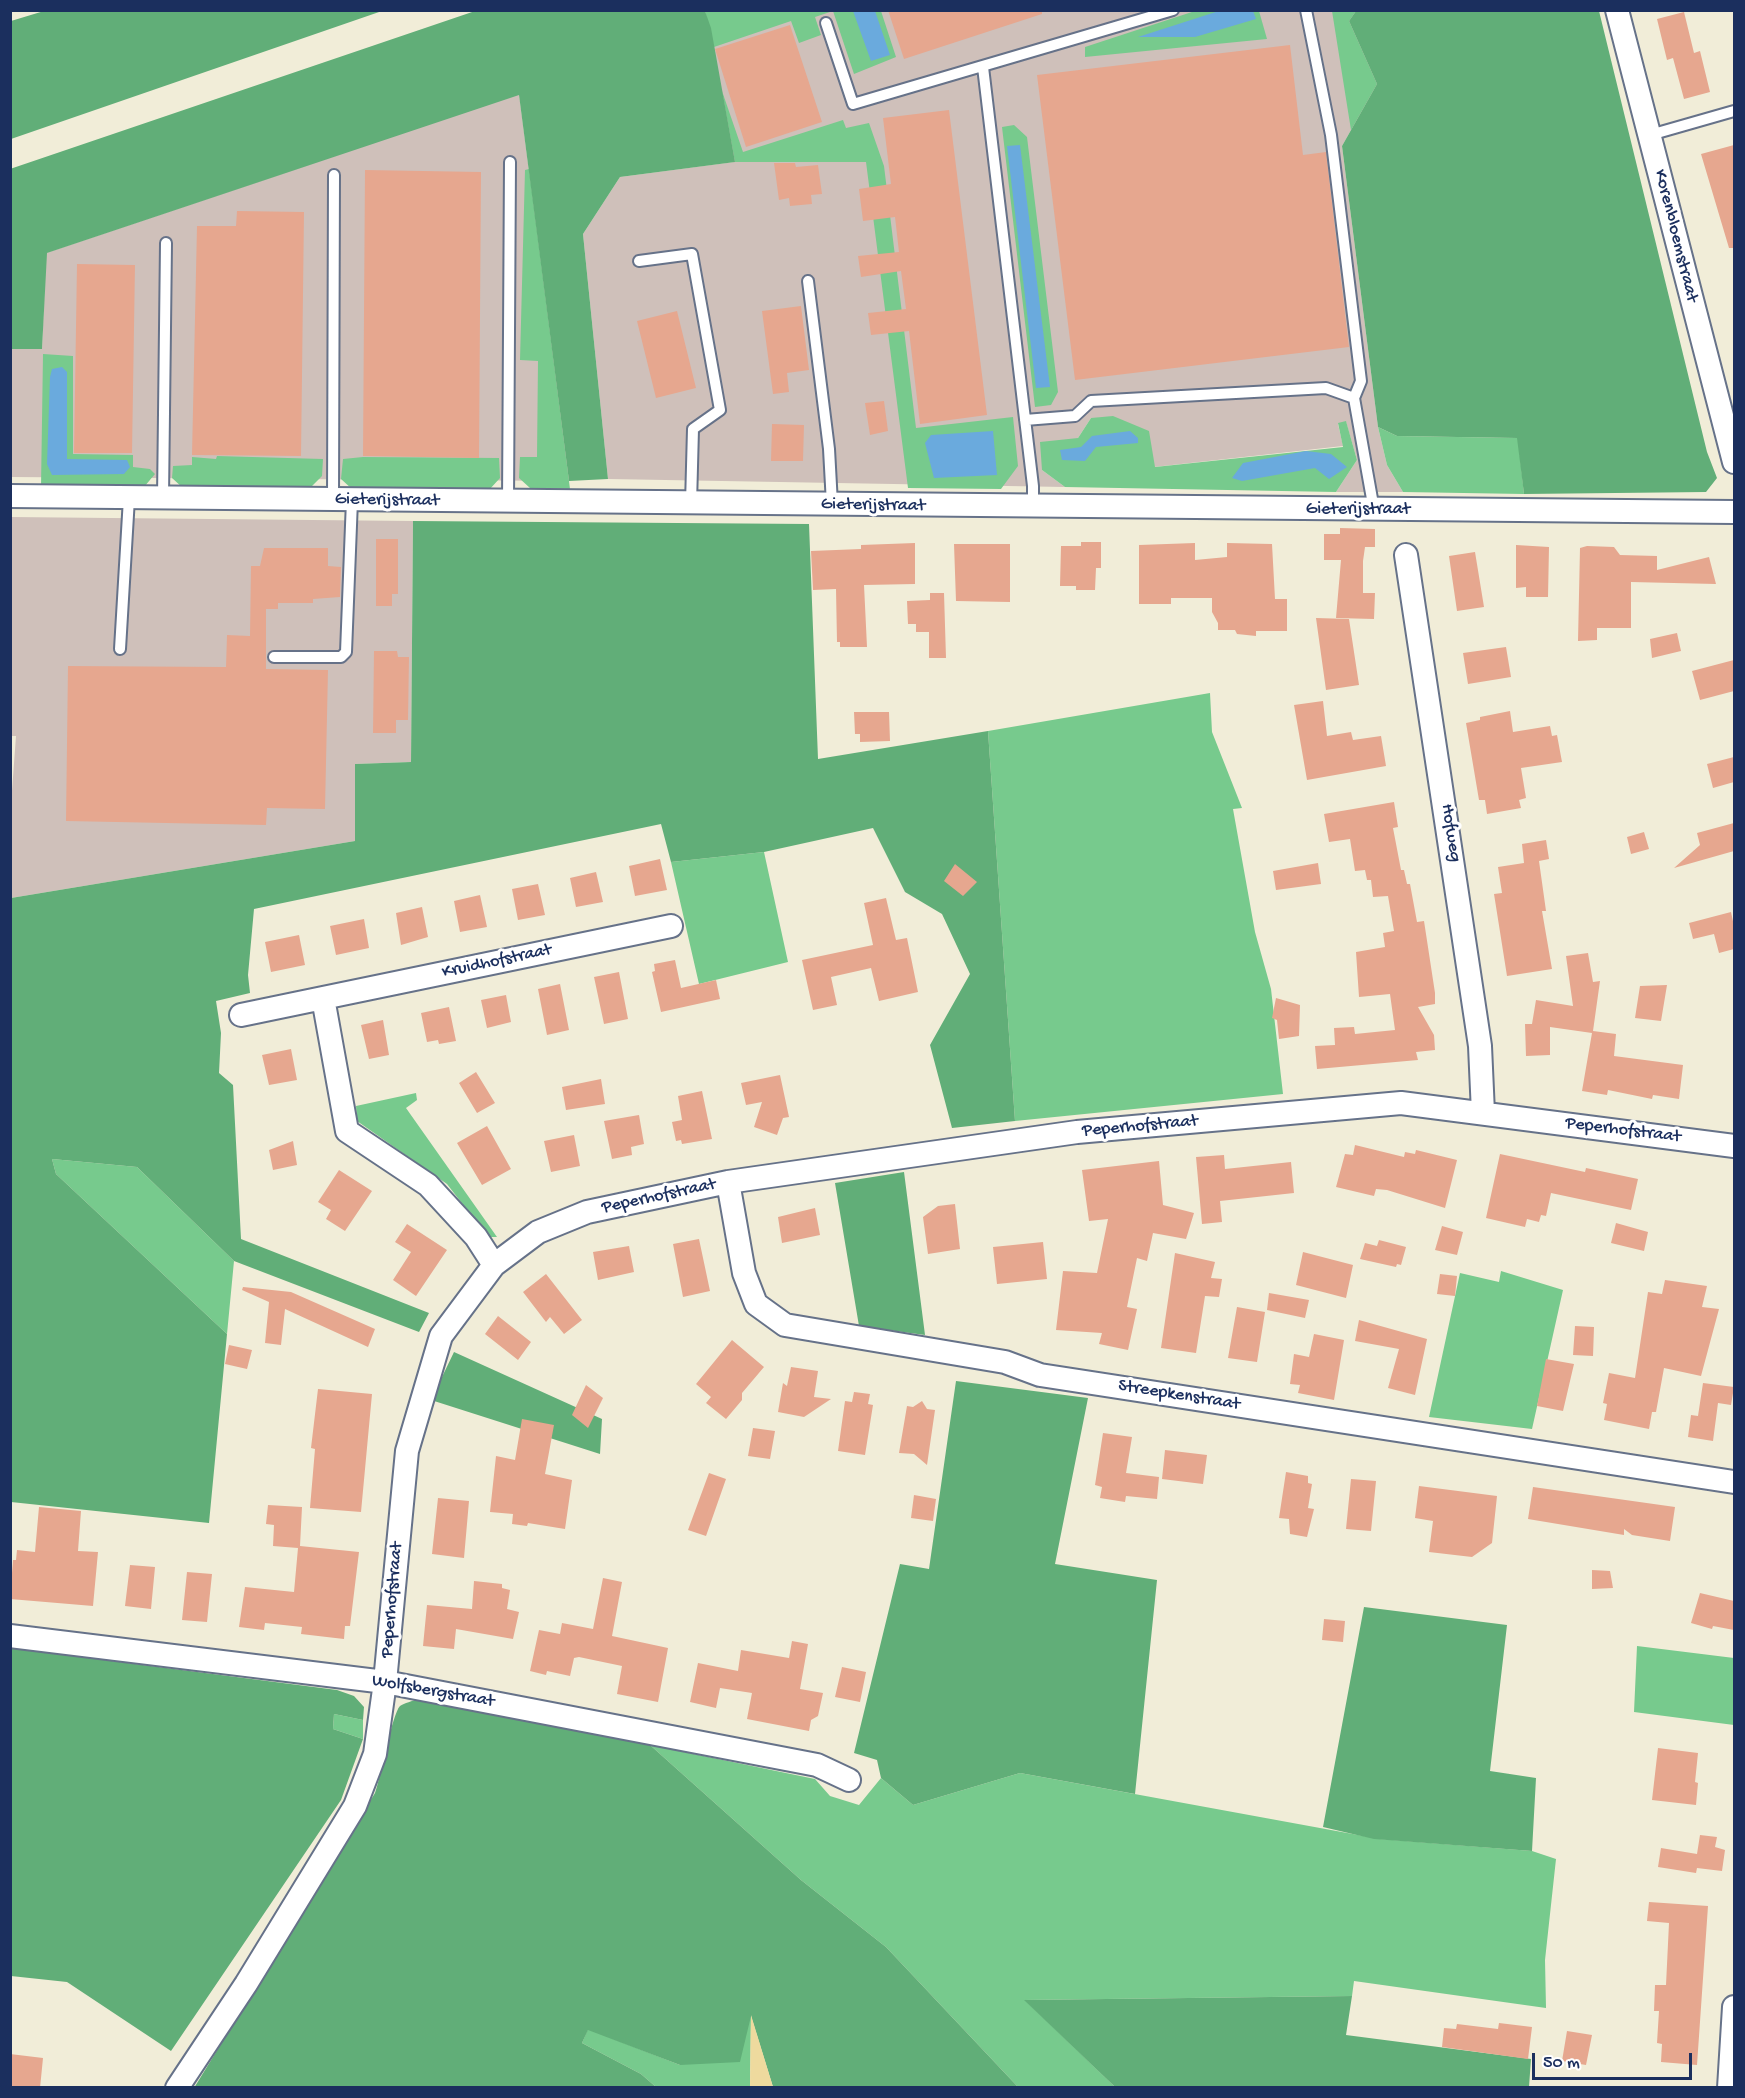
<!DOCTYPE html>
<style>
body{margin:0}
#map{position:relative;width:1745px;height:2098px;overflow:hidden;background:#f1edd8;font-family:"Gochi Hand",sans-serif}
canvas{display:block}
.frame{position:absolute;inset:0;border:12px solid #1b2f5e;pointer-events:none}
.scale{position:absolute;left:1532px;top:2053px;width:160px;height:27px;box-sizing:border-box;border:3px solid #1b2f5e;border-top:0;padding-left:8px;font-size:18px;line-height:21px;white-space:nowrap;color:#1b2f5e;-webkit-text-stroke:4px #fff;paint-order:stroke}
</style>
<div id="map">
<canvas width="1745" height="2098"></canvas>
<div class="frame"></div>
<div class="scale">50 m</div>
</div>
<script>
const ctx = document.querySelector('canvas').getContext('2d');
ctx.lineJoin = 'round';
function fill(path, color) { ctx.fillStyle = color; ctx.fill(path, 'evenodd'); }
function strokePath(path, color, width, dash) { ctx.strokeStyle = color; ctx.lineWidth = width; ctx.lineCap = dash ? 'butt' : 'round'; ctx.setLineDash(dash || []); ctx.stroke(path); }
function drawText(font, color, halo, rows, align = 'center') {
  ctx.font = font + ' "Gochi Hand",sans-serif'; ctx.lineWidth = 6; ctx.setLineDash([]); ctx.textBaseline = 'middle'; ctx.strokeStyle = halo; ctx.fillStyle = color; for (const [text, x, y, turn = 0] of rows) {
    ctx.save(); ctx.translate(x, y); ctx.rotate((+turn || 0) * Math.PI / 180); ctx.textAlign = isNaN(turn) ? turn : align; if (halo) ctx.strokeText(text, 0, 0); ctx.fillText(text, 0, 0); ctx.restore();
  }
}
fill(new Path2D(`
 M705,11h651l-7,10 28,63 -35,62 36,281 9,38 16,27h-67l21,-32 -11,-38 -8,2 5,22 -189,21 -63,-49 -13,20 -36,32 23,17 -457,-8 -25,-245 37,-57 114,-15z
 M519,94l50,387 -558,-4v-128h31l4,-96z
 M11,517l402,4 -2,241 -56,2v77l-344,57 -1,-80 6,-82h-6z`), '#cfc0ba');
fill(new Path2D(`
 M1198,10l61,1 8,28 -182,18v-10z
 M705,11h176l15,46 -42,17 -21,-63 -18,6 6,18 -22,8 -8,-22 -77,26z
 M1332,11h24l-7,10 28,63 -26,46z
 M722,91l21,61 100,-32 3,8 23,-5 15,43 32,262 97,-11 5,49 -17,23 -93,-1 -42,-326h-131z
 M1014,125l13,12 31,255 -7,13 -16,2 -33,-280z
 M529,169l41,320 -40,-1 -11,-10 1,-21h17l1,-96 -18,-1 5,-190z
 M43,354l30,2v98l60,1v12l17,2 5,5 -11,13h-103z
 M1113,416l36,15 6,36 188,-20 -5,-24 8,-2 11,39 -21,32 -271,-5 -23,-17 -2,-28 38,-4 13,-20z
 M1378,427l19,9 121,2 6,56 -121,-2 -16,-27z
 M217,456l106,3 -1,17 -12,12h-127l-11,-10 1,-12 19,-1v-8l24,2z
 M363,457l136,1 1,20 -11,12 -137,-1 -11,-10 2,-20z
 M1210,693l2,39 30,76 -9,1 22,123 16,57 12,105 -268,27 -27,-390z
 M764,852l24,110 -89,22 -28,-122z
 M416,1093l1,7 -11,8 91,129h-9l-41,-53 -90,-63 -1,-15z
 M52,1159l85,8 97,94 -7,73 -171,-160z
 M1501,1271l62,19 -31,139 -103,-12 31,-144 39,9z
 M1637,1646l97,12v67l-100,-13z
 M334,1714l29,6v19l-30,-10z
 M650,1745l165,34 15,17 29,9 22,-27 32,27 107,-32 360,66 152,12 24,8 -11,101 1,48 -192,-27 -2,15 -327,4 90,87h-97l-132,-140 -85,-67z
 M751,2015l-1,72h-94l-15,-13 -59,-31 6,-14 92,36z`), '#77ca8d');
fill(new Path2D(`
 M478,10l227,1 6,17 24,134 -115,15 -37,57 25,245 -39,2 -50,-386 -472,158 -5,96h-31l-1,-180z
 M44,11v-1l338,1 -371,128v-118z
 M1356,11h243l108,441 10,26 -11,14 -182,2 -7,-56 -120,-2 -19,-9 -36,-281 35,-62 -28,-63z
 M413,521l396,3 9,235 170,-28 27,390 -63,7 -22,-83 40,-71 -28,-60 -37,-22 -32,-64 -109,24 -93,10 -10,-38 -407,85 -6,66 2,18 -34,8 5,32 -2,40 14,12 8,154 188,74 -10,19 -185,-71 -97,-94 -85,-8 4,15 171,160 -18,189 -198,-21v-604l344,-57v-77l56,-2z
 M904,1172l21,163 -66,-9 -24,-143z
 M454,1352l148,67 -2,35 -169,-54z
 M956,1381l132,17 -33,166 102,16 -22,214 -115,-21 -107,32 -32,-27 -4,-18 -23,-7 46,-189 29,5z
 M1364,1607l143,18 -17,146 46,7 -4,73 -158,-12 -51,-12z
 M11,1648l326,42 17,6 10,11 -1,13 -29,-6 -1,15 30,10 -22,61 -170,251 -104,-69 -56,-6z
 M418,1699l232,46 151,135 85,67 132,140h-245l-22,-71 -11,46 -60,3 -92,-35 -6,13 59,31 15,13 -462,1 181,-295c6,-16 17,-79 25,-87 4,-3 13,-5 18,-7z
 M1352,1996l-6,39 185,24 -2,28h-414l-91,-87z`), '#61ae78');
fill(new Path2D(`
 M751,2015l22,72h-23z`), '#eeda9e');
fill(new Path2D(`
 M1222,10l31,1 3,8 -61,18h-57z
 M853,11h22l15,44 -19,6z
 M1020,145l30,242 -14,1 -29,-242z
 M62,367l5,5v87l60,1 3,7 -6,7 -72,1 -5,-11 3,-87 2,-8z
 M993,431l4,44 -63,3 -9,-35 6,-8z
 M1130,431l8,7v5l-42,4 -11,14 -23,-1 -2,-10 21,-3 11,-11z
 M1306,451l25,3 16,13 -18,12 -14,-11 -73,13 -10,-3 11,-15z`), '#6aaadd');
fill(new Path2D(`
 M888,10h154v4l-138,45z
 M1684,12l10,41 6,-2 10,41 -26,7 -11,-41 -6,2 -10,-41z
 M790,25l32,97 -76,25 -31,-98z
 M1290,45l13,110 23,-3 23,195 -274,33 -38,-305z
 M949,110l38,305 -67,9 -11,-93 -38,4 -3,-22 38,-4 -5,-38 -40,6 -3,-21 41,-4 -4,-35 -32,4 -4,-32 32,-5 -8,-66z
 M1734,145v103h-5l-28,-94z
 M774,163h21l1,4 22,-2 4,29 -11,1 1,9 -22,2 -1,-8 -10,2z
 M365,170l116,2 -2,286 -116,-2z
 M237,211l67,1 -3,244 -109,-1 5,-229h39z
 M77,264l58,1 -3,188h-58z
 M801,306l8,64 -22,3 2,19 -16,2 -11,-83z
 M677,311l19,77 -40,10 -19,-77z
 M884,401l4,30 -18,4 -5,-32z
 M772,424l32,1 -1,36h-32z
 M1340,528l35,1v18h-10l-2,14v32h12l-1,26 -38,-1 5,-58h-17v-26h16z
 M376,539h22v55h-6v12h-16z
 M1081,542h20v26h-5l-1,22h-19v-4h-16l1,-40h20z
 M915,543v41l-51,1 3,62h-27v-5h-3l-1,-53 -23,1 -2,-39 50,-2v-4z
 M1195,543v17l32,-3v-14l45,1 3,55h12v32h-31v5l-19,-2 -2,-4h-17v-7l-6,-11v-14h-41v6h-32v-59z
 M954,544h56v58l-54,-1z
 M1516,545l33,2 -1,50h-22v-10l-10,1z
 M1587,546l27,1 6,8 37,1v14l52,-13 7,27 -85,-2v46h-34v12l-19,1 2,-93z
 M264,548h64v18l13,1 -1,30 -27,2v4h-35v6h-12v60l62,1 -3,139 -58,-1 -1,17 -200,-4 2,-155 158,1 1,-32 23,1 1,-70h9z
 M1475,552l9,55 -27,4 -8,-55z
 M930,593h14l2,65h-17v-26h-13v-8h-8l-1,-23 23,-1z
 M1316,618l33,1 10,66 -33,5z
 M1677,633l4,18 -29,7 -2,-19z
 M1506,647l5,30 -43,7 -5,-31z
 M374,651h23l1,6h11l-1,63h-12v13h-23z
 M1734,660v31l-34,9 -8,-29z
 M1323,701l4,35 24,-4 2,8 28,-4 5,30 -79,14 -13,-75z
 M1510,711l3,21 37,-6 2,10 5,-1 5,27 -41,6 5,30 -7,2 2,8 -34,6 -2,-14h-6l-13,-77 14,-3v-3z
 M854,712h35l1,29 -30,1v-8h-5z
 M1734,757v25l-21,6 -6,-24z
 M1394,802l4,25 -5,1 8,42h3l3,14h3l7,38 7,-1 11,72v11l-17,3 16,28 1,15 -19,2 2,8 -101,9 -2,-23 20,-1 -1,-17 20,-1 1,7 40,-4 -5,-36 -31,3 -3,-45 29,-5 -2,-14 11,-2 -6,-35 -15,1 -2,-17h-4l-2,-10 -10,1 -5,-32 -21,3 -5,-28z
 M1734,823v28l-60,17 26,-23 -3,-12z
 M1644,832l5,17 -18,5 -4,-17z
 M1546,840l3,19 -10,2 7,50h-4l10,58 -45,7 -13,-82 8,-1 -4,-26 26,-4 -2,-19z
 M660,859l7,31 -32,6 -6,-30z
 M1318,863l3,21 -45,6 -3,-19z
 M955,864l22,18 -14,14 -19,-15z
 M596,872l7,30 -27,5 -6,-29z
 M538,884l7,31 -27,5 -6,-31z
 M480,895l7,32 -27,5 -6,-31z
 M886,898l10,42 11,-2 11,54 -39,9 -8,-33 -40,9 6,28 -24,5 -11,-50 71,-15 -9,-42z
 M422,907l6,30 -27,8 -5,-32z
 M1731,912l3,14v23l-15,4 -5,-19 -21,5 -4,-16z
 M364,919l5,29 -33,7 -6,-29z
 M299,935l6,30 -34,7 -6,-30z
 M1588,953l5,29 7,-1 -7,50 23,3 -2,22 69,9 -4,34 -26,-4 -1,4 -44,-9 -1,5 -25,-4 10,-58 -42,-6v28l-24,1 -1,-32h7l4,-24 37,6 -7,-50z
 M675,960l6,28 35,-8 4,19 -59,13 -9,-40 3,-1 -1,-7z
 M619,972l9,47 -24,5 -10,-47z
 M560,984l9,46 -22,5 -9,-46z
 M1667,985l-6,36 -26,-3 5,-32z
 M506,995l5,27 -24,6 -6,-28z
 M1276,998l24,7 -1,31 -20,3 -2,-19 -5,-2z
 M449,1007l7,34 -17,3 -1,-4 -11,2 -6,-29z
 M383,1020l6,35 -20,4 -8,-34z
 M291,1049l6,31 -28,5 -7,-30z
 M476,1072l19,31 -18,10 -18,-30z
 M780,1075l9,42 -6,1 -6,17 -23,-8 8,-25 -16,3 -5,-22z
 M601,1079l4,25 -39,6 -4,-23z
 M702,1091l10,48 -30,5 -1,-4 -5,1 -4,-19 10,-2 -4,-24z
 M639,1115l5,29 -13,3 1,8 -20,4 -8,-38z
 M487,1126l24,43 -29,16 -25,-42z
 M574,1135l6,31 -29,6 -7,-31z
 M293,1141l4,24 -24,5 -4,-20z
 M1355,1145l49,12 1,-5 10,2 1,-4 41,10 -12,48 -58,-18 -11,-1 -2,7 -38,-9 9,-33 8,1z
 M1500,1154l85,18 1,-4 52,11 -7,31 -80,-17 -5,23 -5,-1 -2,7 -12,-3 -2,8 -39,-9z
 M1224,1155l1,14 66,-7 3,31 -74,8 2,21 -20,2 -6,-67z
 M1159,1161l4,44 31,8 -8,26 -33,-6 -6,28 -10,-3 -10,49 10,2 -9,41 -29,-6 3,-11 -46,-3 7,-59 34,2 11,-54 -19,2 -7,-51z
 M339,1170l33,21 -27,40 -19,-12 5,-9 -13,-8z
 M955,1204l5,45 -32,5 -5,-37 15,-11z
 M815,1208l5,27 -38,8 -4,-26z
 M1616,1223l32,9 -4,19 -33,-8z
 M407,1224l40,26 -31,46 -23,-16 18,-28 -16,-10z
 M1442,1226l21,6 -6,23 -22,-5z
 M699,1239l11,52 -27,6 -10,-53z
 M1379,1240l27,7 -5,18 -4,-1 -1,3 -36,-8 5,-16 12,3z
 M1043,1242l4,37 -50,5 -4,-37z
 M629,1246l5,26 -36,8 -5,-28z
 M1303,1252l50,13 -7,33 -50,-13z
 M1175,1253l40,9 -4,16 11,1 -3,18 -14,-1 -9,57 -35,-5z
 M546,1274l36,46 -18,14 -14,-17 -4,5 -23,-30z
 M1440,1274l17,2 -2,20 -18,-2z
 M1665,1280l42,6 -5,21 17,2 -18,67 -37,-8 -8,44h-4l-3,17 -45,-9 3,-16 -4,-1 6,-30 26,5 13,-86 14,2z
 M243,1287l48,5 84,37 -7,18 -83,-38 -4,36 -16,-2 4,-41 -27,-12z
 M1269,1293l40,7 -4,18 -38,-8z
 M1237,1307l28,5 -8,50 -29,-4z
 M498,1316l33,26 -13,18 -33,-26z
 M1359,1320l68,19 -12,56 -27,-7 11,-39 -44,-8z
 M1575,1326l19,1 -1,29 -20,-1z
 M1314,1334l30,6 -10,60 -36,-7 2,-8 -10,-1 4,-30 15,3z
 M732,1340l32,27 -22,26v7l-16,19 -20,-16 5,-6 -15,-13z
 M229,1345l23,5 -5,19 -22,-5z
 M1546,1359l28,5 -11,47 -26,-5z
 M791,1367l27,4 -4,26 17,2 -27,18 -26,-5 5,-29 4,3z
 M1703,1383l31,4 -3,18 -13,-2 -5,38 -25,-4 3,-22 7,1z
 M586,1385l17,13 -15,30 -16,-13z
 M318,1389l54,5 -11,118 -51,-4 5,-59 -4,-1z
 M854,1392l16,2 -2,10 5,1 -8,50 -27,-4 7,-50 7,1z
 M922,1401l5,8 8,1 -8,55 -13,-11 -15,-1 8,-47 6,1z
 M522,1419l32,6 -9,49 27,6 -7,49 -37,-6 -1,3 -15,-2 1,-10 -23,-2 6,-56 19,4z
 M753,1428l22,3 -5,28 -22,-3z
 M1103,1433l29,4 -6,36 33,4 -2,22 -31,-3 -1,6 -25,-4 2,-11 -7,-2z
 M1165,1450l42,5 -4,29 -41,-5z
 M1286,1472l22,4v7l4,1 -4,24 6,1 -7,28 -17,-3 -1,-15 -10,-1z
 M709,1473l17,6 -20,57 -18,-6z
 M1351,1479l25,2 -5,50 -25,-2z
 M1419,1486l78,10 -5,47 -20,14 -43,-5 4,-31 -18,-3z
 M1533,1487l142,20 -5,34 -38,-6 -8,-6v6l-96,-16z
 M914,1495l22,4 -3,22 -22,-3z
 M438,1498l31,3 -5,57 -32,-4z
 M268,1505l34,2 -2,39 59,6 -9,74h-5l-1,13 -43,-5 1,-7 -37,-4 -1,7 -25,-3 6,-40 49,5 4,-44 -25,-2 1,-21 -8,-1z
 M39,1507l42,4 -3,40 20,1 -5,54 -83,-7 3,-39h3l1,-10 18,2z
 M130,1565l25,2 -4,42 -26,-3z
 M1592,1570l18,1 3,17 -21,1z
 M187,1572l25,2 -5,48 -25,-2z
 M603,1578l19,4 -10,54 56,12 -10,54 -41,-8 5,-28 -43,-9 -5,1 -4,18 -23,-5 -1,4 -16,-4 9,-41 21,4 2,-11 31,6z
 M474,1581l28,3v4l8,2 -3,19 12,3 -6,27 -57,-10 -2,20 -31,-3 4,-41 45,4z
 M1700,1593l34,8v29l-21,-4 -1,3 -21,-6z
 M1324,1619l21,2 -2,21 -21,-2z
 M792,1641l16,3 -8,45 23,4 -5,23 -7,4 -2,11 -62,-12 5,-26 -32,-5 -4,20 -26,-6 8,-39 40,8 3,-21 48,8z
 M842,1667l24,5 -6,30 -25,-5z
 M1658,1748l40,5 -3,29 3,1 -2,22 -44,-5z
 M1700,1835l17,2 -2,10 10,3 -3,21 -25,-3 -1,5 -38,-6 3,-19 36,6z
 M1649,1902l59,4 -11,159 -36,-3 1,-18 -5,-1 2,-32h-5l1,-26h11l3,-62 -22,-2z
 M1499,2023l33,4 -4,32 -86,-12 2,-19 12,1 1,-5 41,5z
 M1567,2031l25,4 -6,30 -24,-4z
 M10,2054l33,4 -3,30h-30z`), '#e6a78f');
const lane = new Path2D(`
 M1306,10l25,125 30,246 -7,17
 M826,23l27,81 320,-94
 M983,67l50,419v22
 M1650,135l84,-24
 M639,261l53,-7 28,156 -27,19 -2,75
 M808,281l21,168 3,55
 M1025,420l50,-4 16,-15 235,-13 28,10 20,112
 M163,498l3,-255
 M333,500l1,-325
 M508,502l2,-340
 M120,649l9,-151
 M274,657h67l5,-5 6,-152`);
const street = new Path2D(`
 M1617,10l117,452
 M10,496l1724,16
 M1406,555l74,491 3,67
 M323,998l348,-72
 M241,1015l82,-17 24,133 81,54 48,52 18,28
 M728,1182l16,91 12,31 29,21 220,37 35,13 694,107
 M10,1636l375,46 432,83 32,15
 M177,2088l69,-104 109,-178 20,-52 10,-72 22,-231 34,-115 53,-71 44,-33 49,-20 141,-30 349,-50 324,-29 333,43
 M1729,2088l5,-81`);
strokePath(lane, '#667289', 14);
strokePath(street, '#667289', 26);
strokePath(lane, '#fff', 10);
strokePath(street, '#fff', 22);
drawText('18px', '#1b2f5e', '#fff', [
 ["Korenbloemstraat",1675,236,76],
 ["Gieterijstraat",387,501,1],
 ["Gieterijstraat",873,506,1],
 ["Gieterijstraat",1358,510],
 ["Hofweg",1450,833,81],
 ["Kruidhofstraat",497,962,-12],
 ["Peperhofstraat",1140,1127,-5],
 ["Peperhofstraat",1623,1131,7],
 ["Peperhofstraat",659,1197,-12],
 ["Streepkenstraat",1179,1396,9],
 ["Peperhofstraat",393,1600,-85],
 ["Wolfsbergstraat",433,1692,10]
]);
</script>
